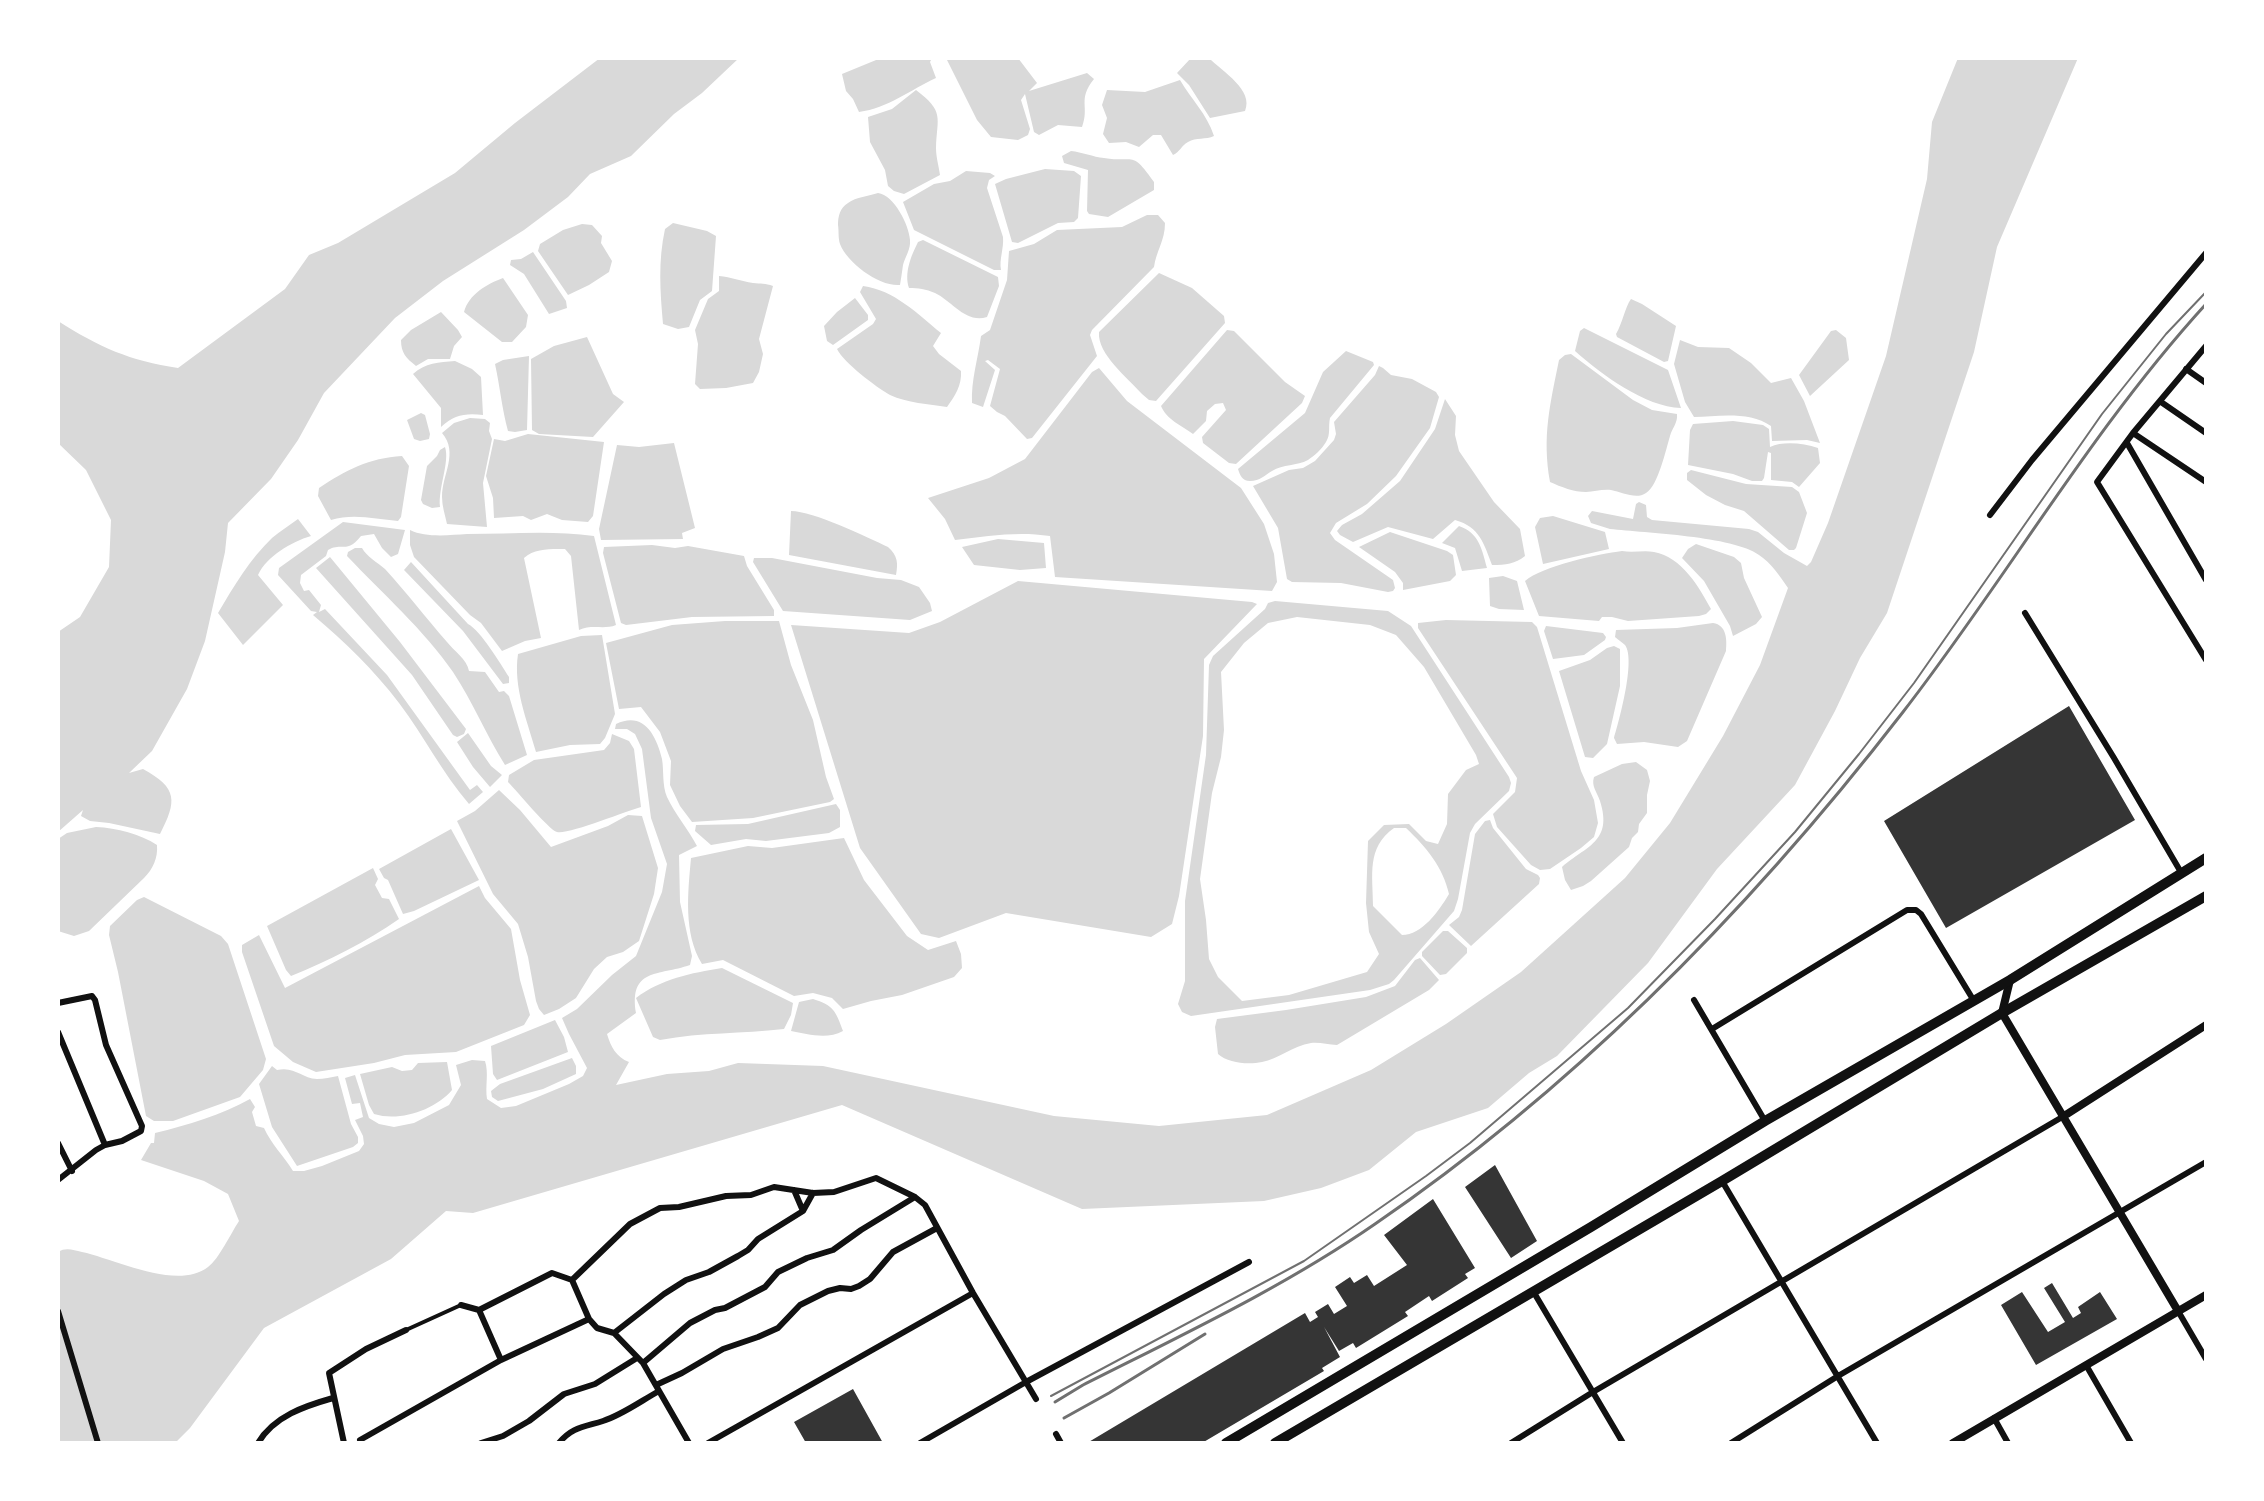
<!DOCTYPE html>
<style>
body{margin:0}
#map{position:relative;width:2264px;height:1501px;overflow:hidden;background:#fff;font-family:Barlow,sans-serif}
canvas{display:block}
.frame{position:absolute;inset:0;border:60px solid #fff;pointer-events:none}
</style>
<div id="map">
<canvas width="2264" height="1501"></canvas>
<div class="frame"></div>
</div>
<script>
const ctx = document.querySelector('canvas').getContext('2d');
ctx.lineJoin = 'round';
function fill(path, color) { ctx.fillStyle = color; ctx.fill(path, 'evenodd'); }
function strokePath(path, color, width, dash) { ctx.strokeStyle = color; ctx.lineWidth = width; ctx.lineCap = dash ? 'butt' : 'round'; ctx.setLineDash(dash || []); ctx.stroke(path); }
fill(new Path2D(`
 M600,58h139l-37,35 -28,21 -43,42 -41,18 -22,23 -44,33 -81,51 -48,37 -71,75 -26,47 -27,39 -43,44 -3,29 -20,89 -18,48 -35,62 -23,22 14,-4c35,19 34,32 17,65l-51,-11 -19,-2 -9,-5 2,-6 -25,22v-200l22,-15 29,-50 2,-47 -25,-50 -28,-27v-122c41,26 72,40 120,47l107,-79 24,-34 29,-12 117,-70 60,-50z
 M881,58h51l-2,4 6,16c-26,12 -48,30 -77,34l-6,-13 -7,-8 -4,-17z
 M946,58h72l19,25 -8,8 58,-18 7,6c-17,21 -4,27 -12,48l-24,-2 -19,10 -5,-3 -9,-38 -4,6 9,29 -2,6 -10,5 -27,-3 -14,-17z
 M1191,58h18c14,14 45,32 36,53l-35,7 -21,-33 -12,-12z
 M1958,58h120l-81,189 -23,105 -87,261 -27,45 -25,53 -40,74 -78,84 -69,94 -91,93 -28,17 -41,35 -72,24 -47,38 -48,18 -57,13 -182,8 -240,-104 -369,108 -27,-2 -55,48 -127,69 -74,100 -15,15h-117v-191c8,-5 15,-2 24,0 33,7 95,39 126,15 11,-8 23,-34 31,-46l-11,-27 -24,-13 -63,-21 10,-17h3l1,-10c33,-8 66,-18 95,-34l5,8 -3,5 4,14 8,2c7,16 20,28 29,43h11l18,-5 37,-15 5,-7 -1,-8 -8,-16 8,-3 -3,-14 -8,1 -7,-26 10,-3 14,43 10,6 15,3 20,-4 35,-18 12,-20 -5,-20 16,-5 13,1c4,12 0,25 2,38l14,9 15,-2 53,-22 14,-8 4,-8 -18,-34 -7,-16 15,-9 35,-34 24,-19 26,-64 5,-28 -16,-46 -9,-69 -7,-15 -8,-5h-12l1,-5c27,-13 40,10 46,35 2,12 0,26 5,38 8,17 21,32 30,49l-18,9 1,47 12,54 -2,9c-32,11 -61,3 -54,48l-29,21c4,13 9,23 22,28l-13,23 51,-11 42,-3 29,-8 85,3 231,50 105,10 108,-11 104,-45 75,-46 75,-52 104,-94 45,-55 53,-87 37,-71 28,-77c-8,-12 -17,-25 -29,-33 -26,-19 -113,-22 -149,-26l-19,-6 -3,-7 4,-5 41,8 3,-15 3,-2 7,3 1,12 5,3 97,9 9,3 26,21 23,13 4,-4 17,-39 58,-167 41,-177 5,-57z
 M1180,80c11,19 27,34 34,56 -8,4 -18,1 -26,6 -7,4 -8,10 -15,13l-12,-20h-8l-14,12 -13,-5 -17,1 -6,-9 4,-16 -5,-13 5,-15 38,2z
 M916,90c29,22 21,27 20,58 0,9 3,19 4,27l-36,19 -10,-3 -6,-5 -3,-16 -15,-28 -2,-25 24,-8z
 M1071,151c11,1 22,6 33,7 32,5 27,-8 50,24v8l-46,27 -19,-3 -2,-3 1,-41 -24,-7 -2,-7z
 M1045,169l29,2 7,5 -3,42 -4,4 -16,1 -40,20 -6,-1 -17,-58 11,-5z
 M966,171l24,2 5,3 -6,4 -2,8 16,49c1,12 -4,22 -2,33h-7l-80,-40 -11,-28 31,-18 16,-3z
 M878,193c16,2 31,32 32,47 1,9 -5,17 -7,25 -1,7 -2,14 -3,20 -20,2 -53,-22 -60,-41 -2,-6 -1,-13 -2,-19 0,-9 2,-17 10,-22 8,-6 21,-7 30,-10z
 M1147,215h11l7,8c0,18 -9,28 -11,44l-62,63 -2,5 7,21 -65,82 -5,1 -22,-23 -8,-4 -7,-6 10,-37 -12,-9 -3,1 10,9 -12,37 -11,-4c-1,-23 6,-44 9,-67l9,-6 17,-50 2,-29 25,-7 23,-14 65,-3z
 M673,223l34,8 9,5 -4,55 -12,9 -11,27 -11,2 -15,-5c-3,-33 -5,-63 2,-95z
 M582,224l10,1 10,11 -1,7 11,18 -3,11 -20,13 -21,10 -30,-44 2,-7 23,-14z
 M923,240l75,37 1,9 -12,31c-21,7 -35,-16 -52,-24 -9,-4 -17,-5 -26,-5 -5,-15 2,-32 9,-46z
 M533,252l33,49 1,7 -18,6 -25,-40 -14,-9 1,-5 10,-1z
 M1159,273l33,15 32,28 1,7 -69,78 -7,-1 -7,-6c-14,-16 -45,-40 -43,-62z
 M719,276c12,1 22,5 34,7 8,1 12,0 20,3l-14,53 4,15 -4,18 -6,11 -27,5 -26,1 -5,-5 3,-40 -3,-14 13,-31 11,-8z
 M503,278l25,37 -2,12 -14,15h-10l-38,-30c5,-18 23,-28 39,-34z
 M863,286c31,4 55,28 78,47l-8,13 6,8 22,17c1,14 -6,25 -14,36 -18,-3 -40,-4 -57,-12 -14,-8 -46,-32 -53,-46l36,-25 3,-5 -16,-27z
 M855,298l13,17v5l-35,25 -6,-4 -3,-15 13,-14z
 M1631,299l11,5 34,22 -8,35 -4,1 -47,-25 -1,-3c7,-12 9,-27 15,-35z
 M441,312l17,18 4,7 -8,9 -4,13h-22l-12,7c-10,-8 -15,-13 -15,-26l10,-10z
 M1584,328l84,42 13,38c-36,-1 -80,-34 -106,-57l5,-20z
 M1227,330l7,1 51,51 20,14 -3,7 -66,61 -7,-1 -26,-20 -1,-6 24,-27 -3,-7 -8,1 -8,7 -1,10 -13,13c-11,-8 -27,-15 -32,-28z
 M1836,330l10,8 3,22 -39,36 -11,-21 32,-44z
 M587,337l26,57 11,8 -31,35 -54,-3 -7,-4 -1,-71 23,-13z
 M1680,340l18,7 31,1 22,15 20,20 20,-5 13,23 16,42 -13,-3 -35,1 -1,-15c-21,-15 -52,-10 -77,-9l-9,-15 -11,-38z
 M1346,351l27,11 1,3 -44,53c-2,9 1,16 -4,24 -4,7 -12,14 -18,18 -11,6 -25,4 -36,11 -7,4 -12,10 -22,10 -8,0 -10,-6 -12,-12l67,-56 18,-41z
 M1571,354l62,46 19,10 25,4c1,9 -5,14 -7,22 -4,13 -12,50 -24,57 -10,7 -24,-1 -35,-3 -9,-1 -17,2 -25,2 -12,0 -25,-5 -36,-10 -8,-46 0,-77 9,-122l6,-5z
 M529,356l-2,74 -12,2 -7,-1c-6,-22 -8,-44 -13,-67l8,-4z
 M455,361l17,8 9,8 2,38c-18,-2 -29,0 -42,12v-19l-28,-34c12,-11 26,-12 42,-13z
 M1379,366l4,2 8,7 21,4 24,13 3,5 -9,31 -34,48 -29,28 -31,19 -6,10 5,7 58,40 2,8 -2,3 -5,1 -47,-9 -49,-1 -5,-3 -9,-51 -25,-42 36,-16 14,-2 12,-7 19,-21 2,-6 -2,-12 41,-47z
 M1099,368l28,33 114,87 23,36 10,30 3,28 -5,9 -217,-14 -5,-41c-32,-5 -63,0 -95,4l-10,-21 -17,-21 61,-20 36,-19 67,-87z
 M1445,399l11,17 -1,19 4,16 35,51 26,27 5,27c-10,8 -19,9 -33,9 -8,-21 -12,-38 -37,-45l-22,19 -45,-12 -35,15 -13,-7 -3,-4 5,-6 20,-11 38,-33 35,-52z
 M421,413l4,2 5,19 -1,5 -9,2 -6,-2 -7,-19z
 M470,418l15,1 5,4 -1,8 3,8 -9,44 4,44 -40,-3c-2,-9 -5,-18 -5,-27 0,-23 17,-44 0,-64l12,-10z
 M1733,421l30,4 6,4 1,18c13,-6 33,-4 48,1l2,15 -21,24 -7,-5 -21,-2v-27l-3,-1 -4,26 -2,3h-10l-19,-7 -45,-9 2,-35 3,-6z
 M528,434l76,8 -11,74 -5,6 -26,-2 -15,-6 -16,6 -8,-4 -29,2 -1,-20 -7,-22 8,-37 11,2z
 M674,443l21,85 -13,5 1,6 -82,1 -2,-11 18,-84 22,2z
 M445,447c5,15 -7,41 -5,60l-8,1 -9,-4 -2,-4 6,-34 10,-10 3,-6z
 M402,456l7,10 -8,51 -3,4c-22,-2 -45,-8 -67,-1l-13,-24 1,-8c27,-18 50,-30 83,-32z
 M1691,470l55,14 46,3 7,5 8,21 -11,35 -2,2h-5l-45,-39 -19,-6 -19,-10 -19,-15v-7z
 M791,511c22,0 76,26 97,36 10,9 10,16 8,28l-107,-20z
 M1553,516l52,16 4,17 -66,15 -8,-37 5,-9z
 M298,519l13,17c-20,6 -44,20 -53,39l25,30 -40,40 -25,-32c16,-27 32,-54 54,-75 8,-7 18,-13 26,-19z
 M343,522l62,8 -7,24 -7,3 -9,-9 -8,-14 -13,2c-14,18 -19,6 -33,14l-2,6 -25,19 -1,8 4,8 5,-1 12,15 -2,7 6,-3 62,66 83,115 7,-5 6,7 -14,12c-27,-31 -45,-68 -70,-101 -25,-33 -54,-61 -86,-88l4,-3 -6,-1 -33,-36 1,-7z
 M1459,526c20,7 23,23 28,42l-25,3 -7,-23 -13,-5z
 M410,530c16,8 40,5 57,4 42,0 85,-4 127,2l22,89c-12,5 -24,-1 -37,5l-8,-74 -6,-7c-14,0 -30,-1 -41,9l17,80 -16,3 -23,10 -21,-28 -11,-8 -56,-58 -4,-12z
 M1390,532l57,19 6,4 3,20 -6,6 -47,9v-7l-8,-11 -36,-25z
 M998,539l46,4 2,25 -26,2 -46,-5 -12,-18z
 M1696,544l38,13 7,6 3,15 18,39 -6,7 -23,12 -3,-10 -26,-45 -22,-23 6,-9z
 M652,545l23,3 13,-2 56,10 3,10 27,44v6l-82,1 -66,8 -5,-2 -18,-70 1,-6z
 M355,548h7c5,9 15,14 23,21 22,24 41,49 62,73 7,9 20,17 22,29l16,1 14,20 5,-1 5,5 18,59 -22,10c-19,-30 -32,-63 -52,-93 -29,-42 -70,-78 -106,-116l1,-4z
 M1622,551c11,2 22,-1 32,1 28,5 45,35 57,57l-5,5 -7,2 -71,5 -16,-4h-10l-3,4 -60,-5 -14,-35c17,-15 74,-27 97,-30z
 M330,557l70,85 66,87 -2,5 -7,3 -4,-2 -41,-60 -96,-107z
 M754,558h18l105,20 24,2 18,7 11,16 2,8 -22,9 -127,-9 -30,-49z
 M411,562l57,62c13,7 32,39 41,53v6l-6,1 -40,-53 -59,-61z
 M1503,576l14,5 7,29 -25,-1 -9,-3 -1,-28z
 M1018,581l234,21 5,2 -53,55 -1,77 -24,160 -7,28 -21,13 -145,-24 -67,25 -18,-4 -61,-86 -69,-223 118,8 31,-11z
 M1275,601l113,10 23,15 98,151 2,6 -2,8 -34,33 -5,9 -12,66 -4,12 -60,69 -5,4 -19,6 -179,26 -9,-4 -4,-8 7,-23v-80l21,-146 3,-90 4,-9 52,-47 3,-6zM1297,617l73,8 26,10 28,32 52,88 3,9 -13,6 -18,24 -1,30 -9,20 -12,-3 -17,-17 -25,1 -16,16 -2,62 3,29 10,22 -12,18 -78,23 -47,6 -24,-24 -9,-18 -3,-39 -6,-41 12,-86 9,-36 3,-27 -3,-58 23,-29 24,-20zM1394,828h12c20,19 37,39 43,66 -10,17 -27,41 -47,41l-29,-29c0,-31 -7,-58 21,-78z
 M1446,620l86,2 5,5 44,144 13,29 4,23 -4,14 -13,11 -31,21 -10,1 -9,-5 -34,-38 -4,-13 22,-22 2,-14 -99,-150v-5z
 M725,621h54l12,44 22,55 13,57 8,22 -4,3 -77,16 -61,4 -12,-16 -10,-21 1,-24 -11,-29 -19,-25 -22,2 -13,-66 66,-18z
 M1713,623c14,2 14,17 13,28l-39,90 -9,6 -34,-5 -27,2 -3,-6c5,-17 22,-78 11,-93 -3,-3 -7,-5 -10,-8l1,-7 61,-2z
 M1546,626l57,7 3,4 -1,3 -21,15 -31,4 -9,-28z
 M602,635l13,79 -10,24 -5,6 -30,1 -34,7c-9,-32 -23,-65 -18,-98l63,-18z
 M1614,646l6,3v37l-13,58 -14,14 -8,-1 -26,-86 31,-11 17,-12z
 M468,733l23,33 11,9 -12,12 -17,-20 -16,-25z
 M612,734l17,7 5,8 7,58c-15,4 -73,28 -84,25 -8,-2 -40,-41 -49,-50l1,-7 25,-15 70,-10 6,-7z
 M1636,762l11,8 3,11 -3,14v18l-8,11 -1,8 -6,6 -3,9 -38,34 -8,5 -12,4 -6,-10 -3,-13c24,-21 51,-25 38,-66 -3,-9 -9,-15 -6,-24l28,-13z
 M499,790l21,20 31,37 57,-21 20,-11 14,1 16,52 -4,26 -15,47 -16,11 -16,5 -13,12 -18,29 -17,11 -15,6 -5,-6 -3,-8 -8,-44 -10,-33 -25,-30 -36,-73 18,-10z
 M836,804l4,6v17l-11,6 -63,8 -20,-2 -35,6 -16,-14 1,-6 52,-1z
 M1490,820l3,8 33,41 12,6 2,3 -1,6 -68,62 -22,-21 10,-8 3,-7 13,-76 10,-13z
 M96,827c21,1 44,7 61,18 1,13 -4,24 -13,33l-55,53 -15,5 -16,-5v-92l9,-6z
 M451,829l28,51 -65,31 -11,3 -15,-34 -4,-2 -5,-9z
 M844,838l20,42 43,56 21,14 28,-9 5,13 1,14 -8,9 -52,18 -31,6 -28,8 -11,-11 -19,-5 -19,3 -71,-36 -21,4c-19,-31 -14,-72 -11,-106l57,-12 24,2z
 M373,868l5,11 -3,6 7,13 7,1 10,20c-33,23 -71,42 -108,57l-5,-6 -19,-44z
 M479,886l6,12 26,31 9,51 10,35 -6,10 -68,27 -51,3 -31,8 -58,9 -23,-10 -19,-16 -32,-94v-7l17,-10 26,53z
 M144,897l77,39 7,8 38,115 -3,11 -23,27 -67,24h-19l-8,-5 -28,-144 -9,-37 1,-9 27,-26z
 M1443,931h5l19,17v5l-21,21 -6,1 -18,-19v-4z
 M1420,958l19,22 -10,10 -92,55c-9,0 -17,-3 -26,-2 -18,3 -33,16 -49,19 -14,3 -34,1 -44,-8l-3,-27 2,-8 69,-9 80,-13 29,-11 20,-26z
 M722,968l71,35 -2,12 -7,14c-43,5 -81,3 -124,11l-7,-3 -17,-39c25,-19 55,-25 86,-30z
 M813,999c20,6 23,12 30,32 -16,9 -36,3 -52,0l8,-29z
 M555,1020l9,17 4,15 -71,28 -4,-6 -2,-28z
 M572,1058l4,8v8l-33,15 -45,12 -6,-4 -1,-6 9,-7z
 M447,1062l5,28c-17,20 -52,32 -78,24l-5,-9 -9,-31 32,-7 10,4 10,-1 6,-7z
 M272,1066l5,4c18,-4 24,8 40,9 7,0 14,-2 21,-3l13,48 7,13v6l-5,4 -56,19 -25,-39 -13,-43z`), '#d9d9d9');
fill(new Path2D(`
 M2069,706l66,114 -189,108 -62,-107z
 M1495,1165l42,76 -26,17 -46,-71z
 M1433,1199l42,69 -10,6 3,4 -36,23 -3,-5 -24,16 3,4 -52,32 -3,-5 -14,8 -15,-24 16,30 -18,11 2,3 -122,72h-115l218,-130 5,9 8,-5 -3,-5 13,-8 6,10 13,-8 -12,-19 15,-10 4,6 13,-8 7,11 33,-21 -23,-30z
 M2052,1283l21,35 8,-5 -3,-6 22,-15 17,27 -81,46 -35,-60 21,-13 26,40 17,-10 -21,-34z
 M853,1389l30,54h-77l-12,-21z`), '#353535');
strokePath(new Path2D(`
 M406,1330l55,-25`), '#111', 4);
strokePath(new Path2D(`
 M2206,346l-73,87 -36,49 109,178
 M2186,369l20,14
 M2161,402l45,31
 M2133,433l73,49
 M2127,443l79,137
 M1990,515l42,-55 174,-207
 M2025,613l89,145 68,116
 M1694,1000l71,121
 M58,1003l34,-7 3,4 11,45 36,81 -1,5 -19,10 -17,4 -9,5 -38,30
 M1712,1029l195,-119h9l5,4 53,87
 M58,1032l47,113
 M58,1143l14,28
 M1722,1181l155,262
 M794,1190l9,21
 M572,1280l17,39 8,9 17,5 29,30 46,80
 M1533,1291l90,152
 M461,1305l18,5 73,-37 20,7 58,-56 30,-16 19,-1 47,-11 25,-1 23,-8 39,6 21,-1 42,-14 39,19 10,8 48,88 63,106
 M479,1310l22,50
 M58,1311l40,132
 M2178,1311l28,48
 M614,1333l50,-39 22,-14 23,-8 29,-16 10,-6 10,-11 45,-28 10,-18
 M643,1363l47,-40 25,-13 10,-2 40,-21 13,-15 29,-14 26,-8 28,-20 54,-33
 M2086,1365l45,78
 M656,1385l26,-12 41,-24 35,-12 20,-9 22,-23 28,-14 12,-3 11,1 8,-3 11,-7 23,-27 44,-24
 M1994,1418l14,25
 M1056,1434l5,9
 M360,1440l141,-80 88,-41
 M258,1443c16,-27 47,-37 75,-45
 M344,1443l-15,-70 37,-24 40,-19
 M481,1443l22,-7 26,-15 35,-27 31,-10 42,-26
 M559,1443c13,-16 25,-16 44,-22 19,-6 38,-20 56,-30
 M708,1443l265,-150
 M920,1443l106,-61 223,-120
 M1511,1443l82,-51 471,-276
 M1731,1443l107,-67 368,-214`), '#111', 6);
strokePath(new Path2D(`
 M2010,980l-8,33 176,298
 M2064,1116l142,-91
 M1953,1443l253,-148`), '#111', 8);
strokePath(new Path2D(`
 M1226,1443l365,-216 174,-106 245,-141 196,-122
 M1275,1443l447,-262 280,-168 204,-117`), '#111', 10);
strokePath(new Path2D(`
 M1051,1396l253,-135 122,-85 44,-33 158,-135 87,-89 80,-87 64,-78 55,-71 188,-269 64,-80 40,-42`), '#707070', 2);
strokePath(new Path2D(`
 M1055,1402l28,-17c99,-50 201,-98 292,-161 203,-139 378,-318 528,-512 104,-134 188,-282 303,-408
 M1064,1418l45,-25 96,-59`), '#707070', 3);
</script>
